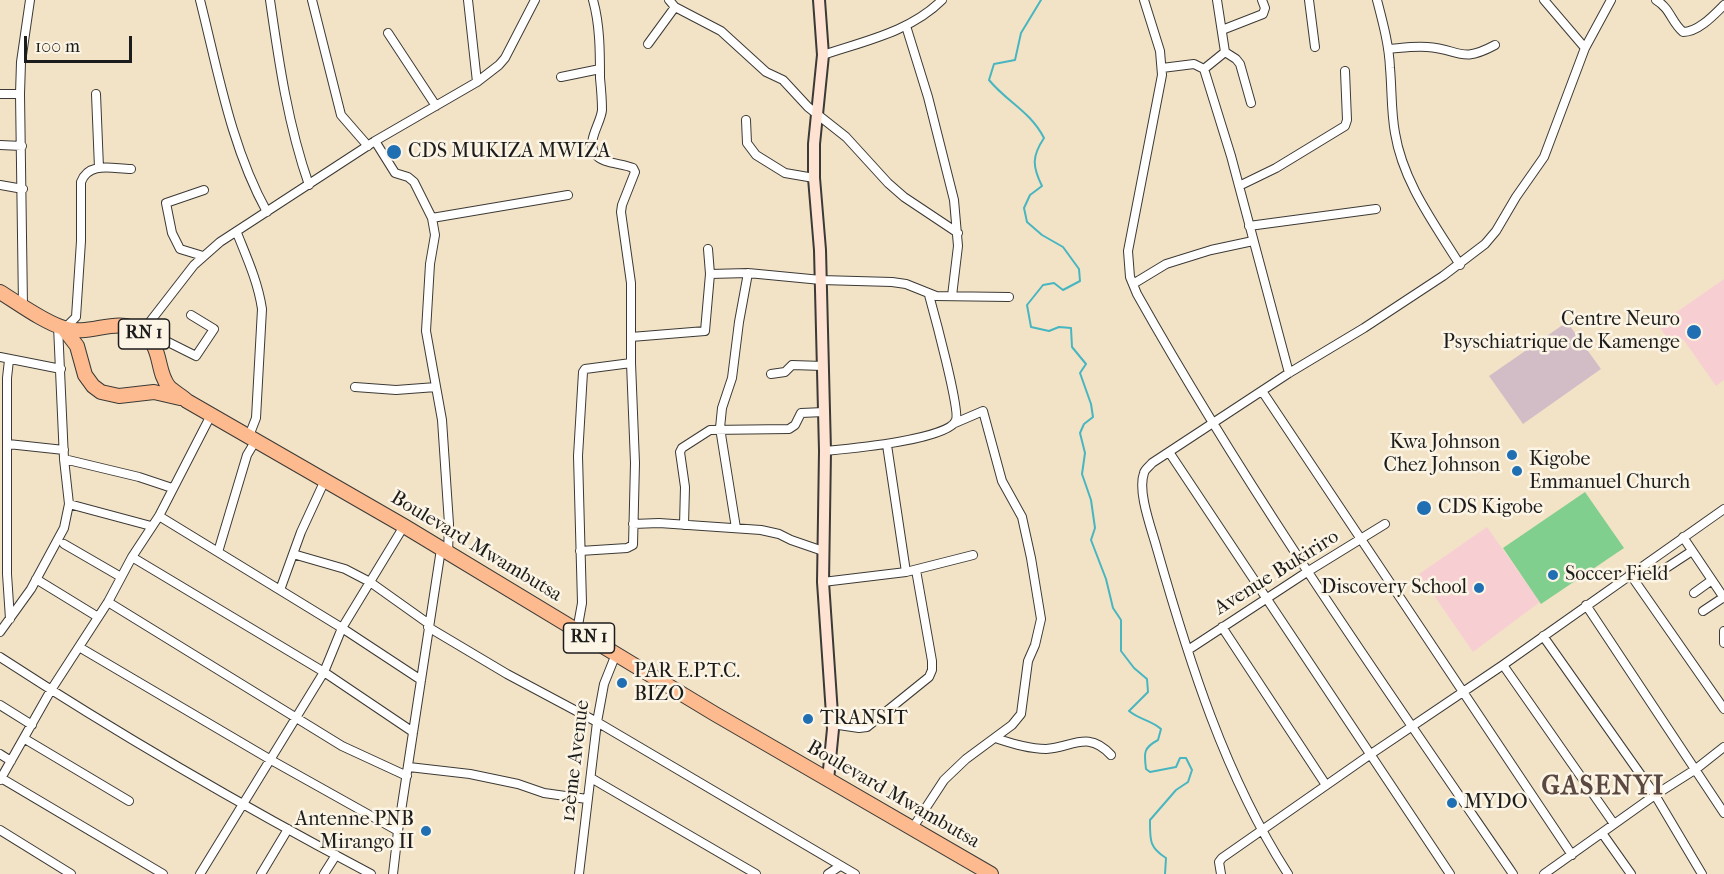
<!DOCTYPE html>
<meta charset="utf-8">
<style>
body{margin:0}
#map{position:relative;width:1724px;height:874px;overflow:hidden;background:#f3e3c6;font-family:"IM FELL French Canon",serif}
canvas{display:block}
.scale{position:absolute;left:24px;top:36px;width:108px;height:27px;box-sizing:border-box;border:3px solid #1c1c1c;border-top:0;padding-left:8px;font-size:18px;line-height:21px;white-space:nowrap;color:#1c1c1c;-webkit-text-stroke:4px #fcf5e5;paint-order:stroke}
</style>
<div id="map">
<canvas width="1724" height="874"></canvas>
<div class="scale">100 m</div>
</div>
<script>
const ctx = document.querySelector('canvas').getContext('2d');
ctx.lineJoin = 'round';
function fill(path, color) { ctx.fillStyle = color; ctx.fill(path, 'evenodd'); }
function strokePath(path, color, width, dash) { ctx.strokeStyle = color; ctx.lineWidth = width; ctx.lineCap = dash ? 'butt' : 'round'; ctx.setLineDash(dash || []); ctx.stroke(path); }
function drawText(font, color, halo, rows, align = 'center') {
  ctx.font = font + ' "IM FELL French Canon",serif'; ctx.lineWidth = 5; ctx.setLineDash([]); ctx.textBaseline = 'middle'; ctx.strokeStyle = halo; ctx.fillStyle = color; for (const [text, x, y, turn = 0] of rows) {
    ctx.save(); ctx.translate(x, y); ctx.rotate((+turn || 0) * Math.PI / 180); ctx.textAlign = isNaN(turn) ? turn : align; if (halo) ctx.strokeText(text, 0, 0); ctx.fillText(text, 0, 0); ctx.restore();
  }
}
fill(new Path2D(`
 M1724,279v101l-8,6 -33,-47 -10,7 -15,-21z
 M1487,527l53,75 -67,50 -54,-78z`), '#f7cfd3');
fill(new Path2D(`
 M1567,322l34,47 -78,55 -34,-48z`), '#d2bdc7');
fill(new Path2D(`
 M1585,492l39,56 -83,56 -38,-56z`), '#80cf8e');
strokePath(new Path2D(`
 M1041,0l-20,33 -6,27 -21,4 -5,16c18,22 41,31 55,58 -12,18 -12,28 -2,48l-12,9 -6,13 3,14 15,13 21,12 16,22 1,12 -17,9 -9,-7 -11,2 -16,20 4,22 18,4 10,-4 12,1 1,19 14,17 -6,9 11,31 2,13 -9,7 -4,9 5,20 -3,21 9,26 4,28 -4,12 15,39 7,29 8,12v31l13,17 13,11 1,13 -19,19c11,9 22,9 32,18l-3,11c-15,8 -14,13 -12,29l4,3 26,-5 4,-9h6l6,12 -4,12 -12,8 -26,30c0,20 -1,27 16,38l-1,16`), '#47b6c1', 2);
const street = new Path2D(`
 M200,0c18,71 31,147 67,212
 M270,0c9,63 18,125 39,185
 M312,0l29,115 27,31
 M468,0l9,82
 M669,0l6,7 46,24 45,41 17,8 25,27 38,30 42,46 16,14 54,36
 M1144,0l16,51 2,24 -34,176 2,26 7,17c113,201 246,390 376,580
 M1309,0l6,47
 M1377,0c6,23 12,45 13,68 2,22 1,43 5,65 8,49 39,90 65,132
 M1544,0l41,48
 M1656,0c15,9 15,22 27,32 15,0 30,-16 41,-27
 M906,26l22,71 26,103 4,46 -6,50
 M1222,30l41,-16 2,-6 -3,-8
 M388,33l48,73
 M648,44l27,-37
 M1388,49c13,-1 26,-3 39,-2 33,2 33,17 68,-2
 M1225,52l11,7 4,5 11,39
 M823,55c41,-14 87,-23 119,-55
 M1162,68l32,-4 10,5 27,87 58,217
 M1204,69l21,-17 -8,-52
 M561,77l39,-8
 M0,94h20
 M96,94l3,74
 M746,120l1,23 9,12 29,18 29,5
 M375,141l20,32 13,4 6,5 18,36 3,17 -5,29 -4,67 16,89 7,104 -1,29
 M0,145l22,1
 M0,185l23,4
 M1239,186l37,-18 69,-42 2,-6 -2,-49
 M432,218l136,-23
 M1249,226l127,-17
 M237,233c10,25 21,49 25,76l-6,109 -7,18
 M203,256l-23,-7 -8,-16 -6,-30 38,-13
 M710,274l38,-1 73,7 71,2 14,2 30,12 73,1
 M1133,284l33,-20 45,-14 42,-9
 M23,306l-3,-212 1,-32 9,-62
 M64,329l12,-12 5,-76v-59c8,-21 32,-13 50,-13
 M142,332l52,-67 26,-23 155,-101 102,-59 22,-17 6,-7 30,-58
 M631,337l74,-6 5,-57 -2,-25
 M154,347l12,-6 30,15 18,-27 -23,-14
 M0,357l61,12
 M9,360l-2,18v196l3,45
 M771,374l14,-2 7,-7 31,1
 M355,387l41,3 40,-3
 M1262,391l310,464
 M8,444l56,6
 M887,445l19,127
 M825,451c21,-2 125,-11 131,-31 4,-11 -22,-107 -27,-125
 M1169,452l281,422
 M64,459l75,18 33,11
 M69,504l82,22
 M159,516l183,112 79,52
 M633,524l26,-1 102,7 18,4 12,6 32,11
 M684,525l1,-38 -5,-35 2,-4 28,-18 79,-1 6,-4 6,-12 23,-1
 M736,528l-16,-100 2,-20 10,-30 7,-56 9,-49
 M1683,537l41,61
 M64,544l57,33
 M580,551l47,-3 6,-3 2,-82 -4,-100v-80l-10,-71 1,-7 13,-33 -2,-4c-11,-5 -31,-4 -38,-14 -9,-13 6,-31 7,-44 0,-11 -1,-22 -2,-32 0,-26 0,-53 -7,-78
 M218,552l29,-97 9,-15
 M293,554l52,15 25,13 59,42
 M132,557l192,115 89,60
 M1663,570l29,-19
 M1630,574l94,135
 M36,579l62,38
 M823,582l83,-10 67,-17
 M280,590l21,-58 24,-52
 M1694,593l18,-13
 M108,602l234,144 65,30
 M1586,605l138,208
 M1703,611l21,-14
 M428,627l79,47 90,48 258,152
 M1222,627l104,158
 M577,631l5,-28 -4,-147 5,-84 2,-3 46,-6
 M1724,631v12
 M0,632l31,-43 33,-61 5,-24 -5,-45 -6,-133
 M1543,636l112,159 47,79
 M79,647l192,113 127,71
 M1188,650l119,-78 78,-48
 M0,657c120,78 244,150 371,217
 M1503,665l111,159
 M0,705l32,20
 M832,724l27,4 8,-1 62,-50 3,-7v-9l-16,-91
 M995,738c16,5 33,11 51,11 27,-2 42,-19 65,6
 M25,739l104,62
 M0,754l11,7
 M409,767l61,7 48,10 26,9 43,6
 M1,778l162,96
 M591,778l165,96
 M0,780l51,-90 57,-88 24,-45 27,-41 52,-101
 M912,829l32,-49 22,-21 46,-34 9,-11 7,-53 7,-16 6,-26 -10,-61 -9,-41 -20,-36 -19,-70 -28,12
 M0,830l71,44
 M1602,833l29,41
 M200,874l124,-202 18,-44 62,-102
 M261,874l27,-45
 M324,874l12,-19
 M393,874l5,-43 43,-282
 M579,874l18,-152 7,-38 12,-30
 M828,874l12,-8
 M1221,874l-2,-12 3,-4 149,-104 132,-89 221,-156
 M1288,874c-63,-98 -99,-213 -131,-325 -5,-19 -20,-57 -13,-76 1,-4 6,-7 8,-10l137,-90 75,-45 79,-52 42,-32 11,-13 20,-34 28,-40 41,-109 26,-48
 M1544,874l111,-79 41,-26 28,-22`);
const secondary = new Path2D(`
 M819,0l4,55 -9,89v34l6,72 5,201 -2,131 10,147 -5,51`);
const highway = new Path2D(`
 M0,292c18,11 45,31 64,36 26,9 51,-12 76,3 24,15 15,39 29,56 5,5 13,9 18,14l217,125 311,188 276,160
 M64,329l13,17 8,29 8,11 8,6 18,4 35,-4 26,6`);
strokePath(street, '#3c3a36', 10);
strokePath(secondary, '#3c3a36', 14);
strokePath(highway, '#3c3a36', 16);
strokePath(street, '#fff', 8);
strokePath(secondary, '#fee3d2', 10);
strokePath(highway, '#fcba8e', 14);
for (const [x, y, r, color] of [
 [394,152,8,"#1f6fb2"],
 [1694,332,8,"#1f6fb2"],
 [1512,455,6,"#1f6fb2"],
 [1517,471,6,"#1f6fb2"],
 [1424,508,8,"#1f6fb2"],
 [1553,575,6,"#1f6fb2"],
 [1479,588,6,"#1f6fb2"],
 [622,683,6,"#1f6fb2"],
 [808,719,6,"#1f6fb2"],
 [1452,803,6,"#1f6fb2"],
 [426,831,6,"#1f6fb2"]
]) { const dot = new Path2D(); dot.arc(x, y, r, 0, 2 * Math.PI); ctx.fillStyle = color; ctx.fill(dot); strokePath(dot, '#fcf5e5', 2); }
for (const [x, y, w] of [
 [144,334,51],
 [589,638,51]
]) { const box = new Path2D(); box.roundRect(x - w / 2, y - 15, w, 30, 4.5); ctx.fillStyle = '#fcf5e5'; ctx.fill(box); strokePath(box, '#1c1c1c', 1.5); }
drawText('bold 18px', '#1c1c1c', null, [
 ["RN 1",144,334],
 ["RN 1",589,638]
]);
drawText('20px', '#1c1c1c', '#fcf5e5', [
 ["CDS MUKIZA MWIZA",408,152],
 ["Centre Neuro",1680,320,"right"],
 ["Psyschiatrique de Kamenge",1680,343,"right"],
 ["Kwa Johnson",1500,443,"right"],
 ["Chez Johnson",1500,466,"right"],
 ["Kigobe",1529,460],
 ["Emmanuel Church",1529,483],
 ["CDS Kigobe",1438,508],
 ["Soccer Field",1565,575],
 ["Discovery School",1467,588,"right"],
 ["PAR E.P.T.C.",634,672],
 ["BIZO",634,695],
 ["TRANSIT",820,719],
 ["MYDO",1464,803],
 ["Antenne PNB",414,820,"right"],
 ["Mirango II",414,843,"right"]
], 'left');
drawText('20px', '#1c1c1c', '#fcf5e5', [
 ["Boulevard Mwambutsa",476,547,31],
 ["Avenue Bukiriro",1277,573,-32],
 ["12ème Avenue",576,761,-83],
 ["Boulevard Mwambutsa",893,795,30]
]);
ctx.letterSpacing = '1.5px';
drawText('bold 26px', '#5a4841', '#fcf5e5', [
 ["GASENYI",1603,788]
]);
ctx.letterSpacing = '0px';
</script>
